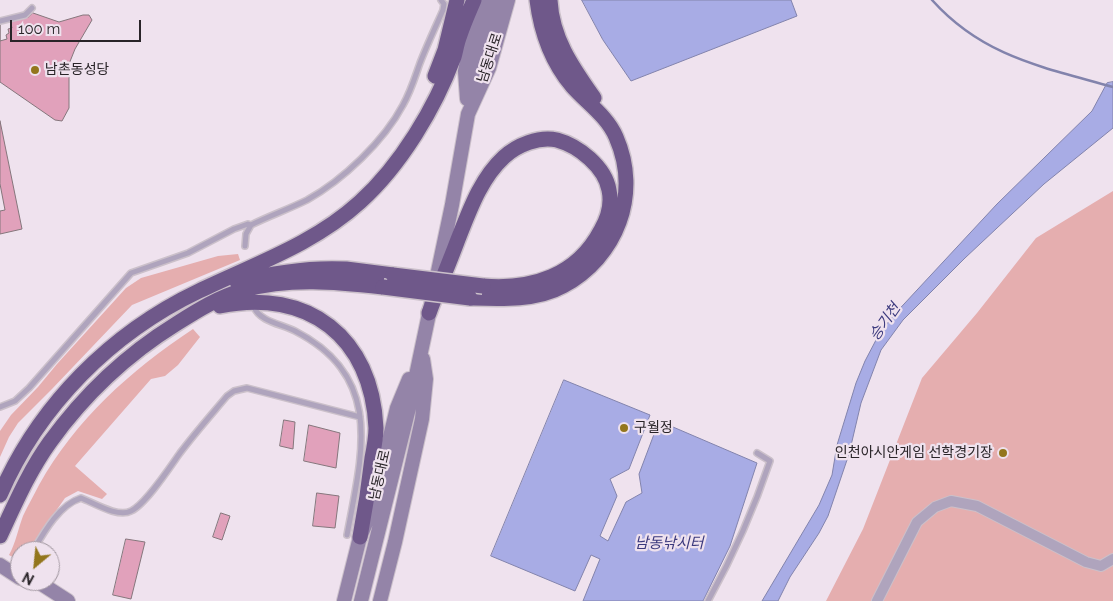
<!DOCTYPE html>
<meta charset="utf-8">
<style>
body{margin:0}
#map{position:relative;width:1113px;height:601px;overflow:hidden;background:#efe2ee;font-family:Raleway,sans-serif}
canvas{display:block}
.north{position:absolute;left:10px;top:541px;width:50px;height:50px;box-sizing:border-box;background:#efe2ee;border:1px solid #a0969f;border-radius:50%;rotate:208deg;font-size:14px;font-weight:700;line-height:20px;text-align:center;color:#292428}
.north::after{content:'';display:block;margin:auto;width:18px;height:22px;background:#93761d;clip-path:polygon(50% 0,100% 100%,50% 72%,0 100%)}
.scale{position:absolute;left:10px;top:20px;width:131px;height:22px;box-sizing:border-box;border:2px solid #292428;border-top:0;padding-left:6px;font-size:15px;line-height:18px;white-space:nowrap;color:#292428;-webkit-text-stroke:4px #efe2ee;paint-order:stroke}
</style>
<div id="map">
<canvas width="1113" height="601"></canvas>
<div class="north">N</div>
<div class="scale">100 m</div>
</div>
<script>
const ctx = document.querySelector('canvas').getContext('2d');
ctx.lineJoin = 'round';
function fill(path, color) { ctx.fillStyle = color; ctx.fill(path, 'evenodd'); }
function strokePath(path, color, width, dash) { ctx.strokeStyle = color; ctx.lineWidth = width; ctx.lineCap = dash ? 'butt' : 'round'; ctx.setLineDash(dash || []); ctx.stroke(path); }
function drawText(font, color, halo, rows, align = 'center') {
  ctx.font = font + ' Raleway,"Noto Sans KR",sans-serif'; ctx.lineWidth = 4.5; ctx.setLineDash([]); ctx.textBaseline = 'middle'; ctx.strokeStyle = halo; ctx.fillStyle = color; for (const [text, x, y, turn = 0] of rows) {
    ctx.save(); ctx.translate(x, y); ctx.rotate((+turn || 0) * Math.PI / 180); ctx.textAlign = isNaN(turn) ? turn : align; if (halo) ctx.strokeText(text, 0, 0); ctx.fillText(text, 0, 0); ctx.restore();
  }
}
fill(new Path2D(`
 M1113,191v410h-287l37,-72 59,-151 55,-65 59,-75z
 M238,254l2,6 -108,45 -80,84 -34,34 -9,14 -9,20v-26l11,-16 27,-28 19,-23 69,-76 15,-10 77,-22z
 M193,329l7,8 -22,28 -13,11 -14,3 -76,87 32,28 -5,5 -24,-8 -13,7 -37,53h-8v10l-11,-6c7,-13 9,-26 14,-39 5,-11 11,-21 16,-31 37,-66 91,-114 154,-156z`), '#e5aeaf');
const water = new Path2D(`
 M582,0h209l6,16 -166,65 -28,-41z
 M1113,82v46l-69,56 -79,74 -62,62 -22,30 -20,53 -12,51 -21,62 -9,17 -29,44 -12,24h-16l57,-96 13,-30 5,-30 19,-62 9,-22 11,-21 15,-22 106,-114 95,-93 15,-28z
 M564,380l86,35 -21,54 -19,10 7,17 -17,40 8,5 18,-39 16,-9 -3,-19 20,-53 98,42 -27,83 -27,55h-120l17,-42 -9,-4 -16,36 -84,-35z`);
fill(water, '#a8ace5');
strokePath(water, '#8283ac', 1);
strokePath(new Path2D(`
 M932,0c51,57 111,67 181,87`), '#8283ac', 2.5);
const building = new Path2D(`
 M33,13l26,9 24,-7h6l3,5 -17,29 -6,15v44l-7,13 -7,-1 -55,-38v-59l28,-6z
 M10,21l2,7 -4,1 1,4 -3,2 1,4 -7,2v-17z
 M0,121l22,108 -22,5v-23l5,-1 -5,-26z
 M284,420l11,2 -2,27 -13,-3z
 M309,425l31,8 -4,35 -32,-7z
 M317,493l22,3 -4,32 -22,-2z
 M221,513l9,3 -8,24 -9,-3z
 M126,539l19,3 -14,57 -18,-4z`);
fill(building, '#e1a1bb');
strokePath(building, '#85767c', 1);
const lane = new Path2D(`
 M0,21l25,-6 7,-7
 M245,246l1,-12 5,-9
 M254,307c6,15 28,17 41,24 90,46 67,123 52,204
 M0,407l15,-6 14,-13 102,-115 57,-20 46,-24 14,-5 3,1c18,-9 38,-16 56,-25 36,-20 77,-59 96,-95 8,-14 12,-28 17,-42 7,-18 15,-35 23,-53l1,-6 -3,-4
 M33,551c11,-19 26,-46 48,-53 13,5 37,20 50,13 15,-7 39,-44 49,-58 15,-20 31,-38 47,-57l7,-5 13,-3 113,29
 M708,601c25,-45 46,-92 62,-140l-13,-8`);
const street = new Path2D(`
 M877,601l40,-79 18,-15 16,-6 26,5 109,56 15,4 12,-7`);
const secondary = new Path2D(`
 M474,87l20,-87
 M467,99l-2,-28 15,-71
 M0,565l20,13
 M37,581l31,20
 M344,601l16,-64 13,-30 24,-99 12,-29
 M361,601l49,-197 42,-199 16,-91 21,-46 19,-68
 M380,601l15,-59 27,-123 4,-40 -3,-20`);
const highway = new Path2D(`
 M550,0c2,39 23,68 44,98
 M435,76l10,-26 12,-50
 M237,282c35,-9 72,-15 109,-13 15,2 31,4 47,6
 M470,298c29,1 66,3 93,-12 54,-29 78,-92 53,-149 -9,-21 -29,-34 -44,-51 -21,-25 -31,-54 -35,-86
 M220,306c88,-18 152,31 156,122 0,10 -2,20 -4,30 -3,27 -7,53 -12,79
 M429,313c9,-24 19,-47 28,-71 12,-30 23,-63 47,-85 13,-12 35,-21 53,-17 22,6 48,27 52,50 3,14 -1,28 -8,40 -24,46 -69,60 -118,56
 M0,495c39,-90 111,-162 199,-204 56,-27 115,-47 161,-89 41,-37 75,-94 94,-145 2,-7 3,-15 6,-22 4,-12 9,-23 14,-35
 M0,536c15,-32 29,-65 50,-94 34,-47 76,-87 126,-118 22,-14 43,-27 68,-34 45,-13 93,-8 139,-3`);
strokePath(lane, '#cbc0ca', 8);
strokePath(street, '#cbc0ca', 12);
strokePath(secondary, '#cbc0ca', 16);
strokePath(highway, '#cbc0ca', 18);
strokePath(lane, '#afa4bd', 5);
strokePath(street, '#afa4bd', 10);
strokePath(secondary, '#9484a8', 14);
strokePath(highway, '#6f588a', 15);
const highwayBridge = new Path2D(`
 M393,275l90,11
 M383,287l87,11`);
strokePath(highwayBridge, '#cbc0ca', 18, []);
strokePath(highwayBridge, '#6f588a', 15);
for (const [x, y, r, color] of [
 [35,70,5,"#93761d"],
 [624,428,5,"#93761d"],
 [1003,453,5,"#93761d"]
]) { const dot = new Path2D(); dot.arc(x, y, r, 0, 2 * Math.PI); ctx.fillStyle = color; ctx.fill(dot); strokePath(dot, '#efe2ee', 2); }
drawText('14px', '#292428', '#efe2ee', [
 ["남동대로",490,58,-72],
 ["남동대로",380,475,-77]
]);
drawText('14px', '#292428', '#efe2ee', [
 ["남촌동성당",45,70],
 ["구월정",634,428],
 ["인천아시안게임 선학경기장",993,453,"right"]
], 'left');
drawText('italic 15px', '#3b397d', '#efe2ee', [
 ["승기천",885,322,-55],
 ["남동낚시터",669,543]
]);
</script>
